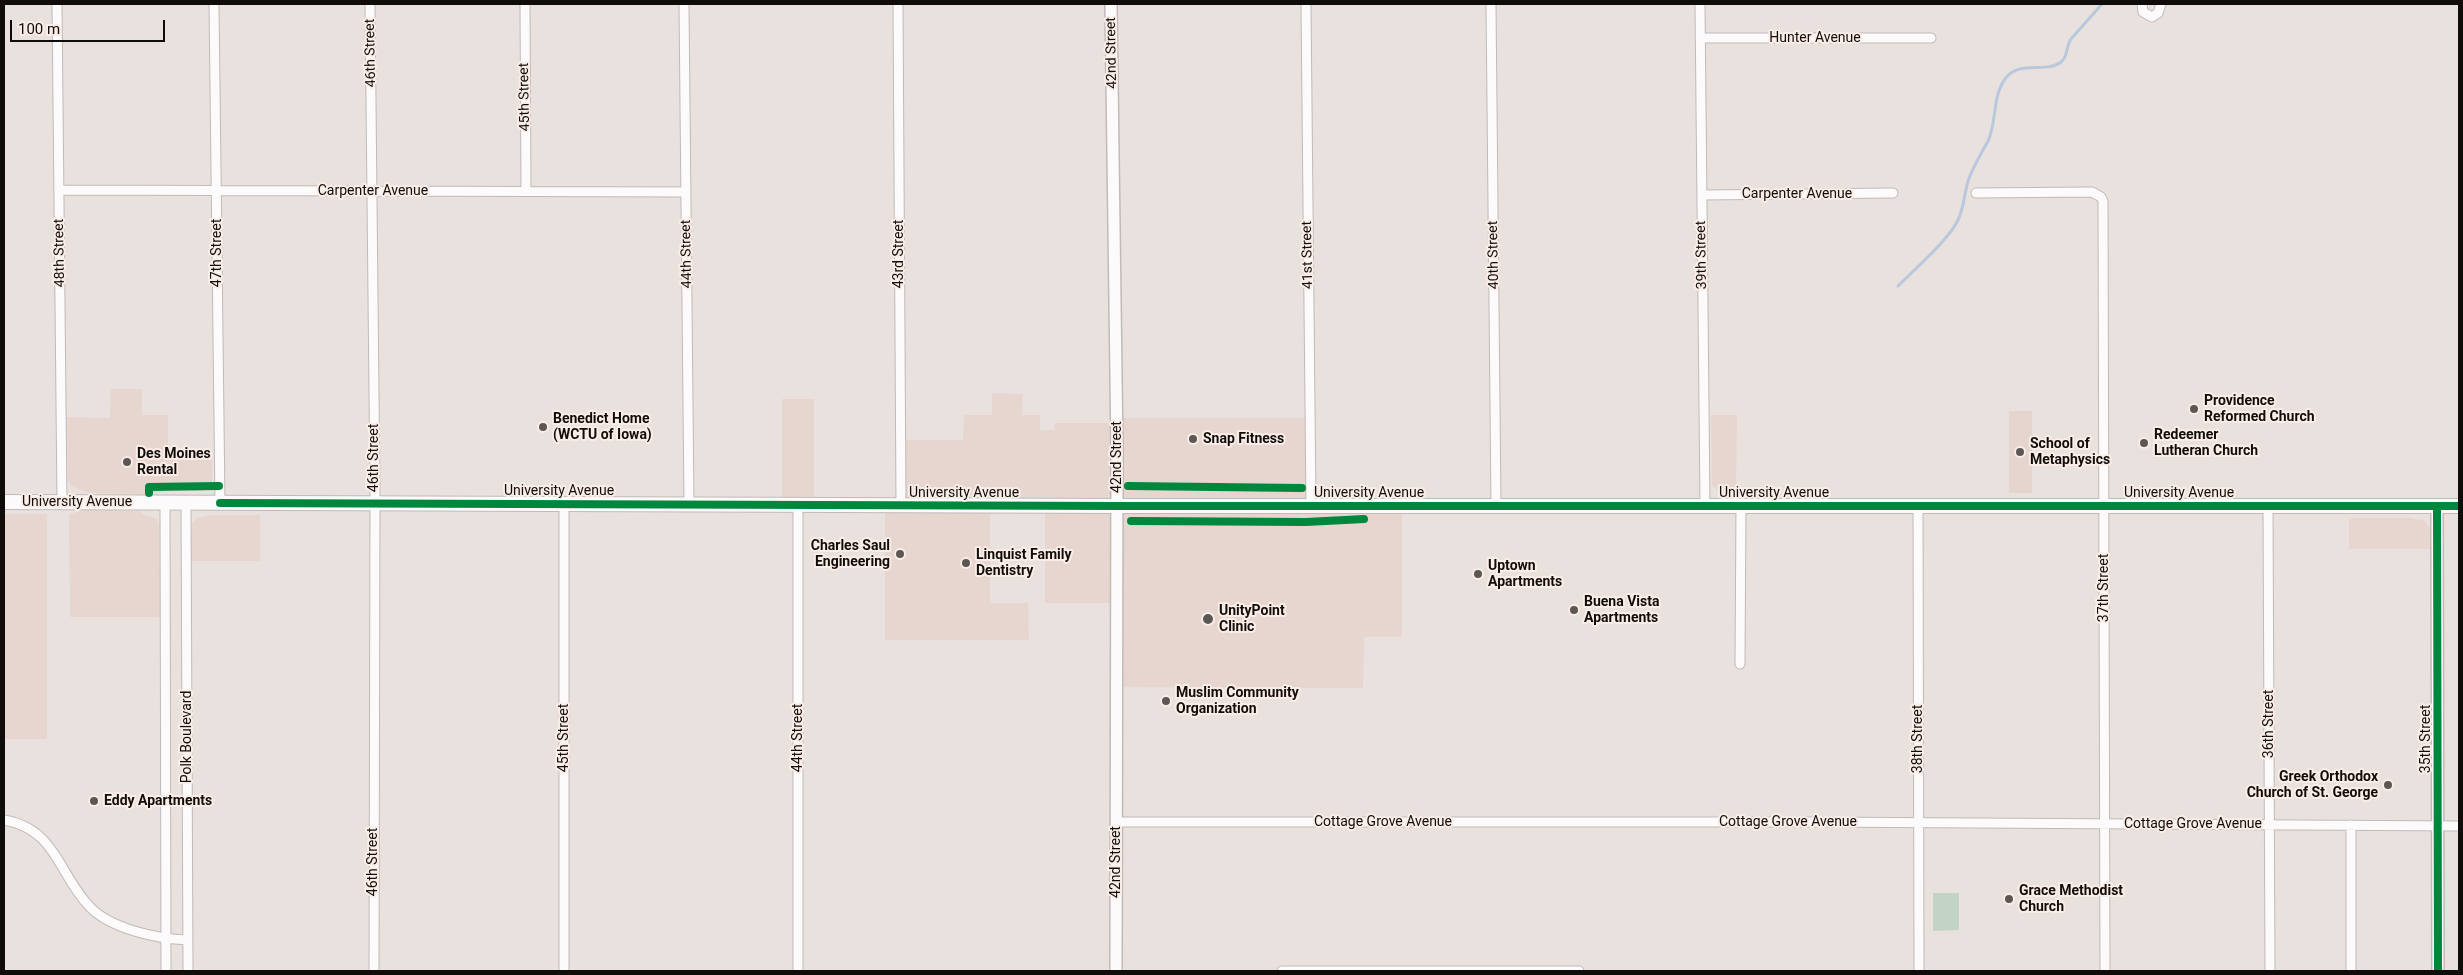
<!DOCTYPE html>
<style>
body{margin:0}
#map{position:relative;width:2463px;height:975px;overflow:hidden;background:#e9e1de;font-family:Roboto,sans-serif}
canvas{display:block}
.frame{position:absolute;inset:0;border:5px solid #100c0a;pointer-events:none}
.scale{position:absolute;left:10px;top:20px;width:155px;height:22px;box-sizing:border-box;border:2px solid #100c0a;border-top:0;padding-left:6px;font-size:15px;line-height:18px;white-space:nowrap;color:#100c0a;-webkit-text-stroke:4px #faede7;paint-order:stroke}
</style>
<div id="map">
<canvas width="2463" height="975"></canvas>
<div class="frame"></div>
<div class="scale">100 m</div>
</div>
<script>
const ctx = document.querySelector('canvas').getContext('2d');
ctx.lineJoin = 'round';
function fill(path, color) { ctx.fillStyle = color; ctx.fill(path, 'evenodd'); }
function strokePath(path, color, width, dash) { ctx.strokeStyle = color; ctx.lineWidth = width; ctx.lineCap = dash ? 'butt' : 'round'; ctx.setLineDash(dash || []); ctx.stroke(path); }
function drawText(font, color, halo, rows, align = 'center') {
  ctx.font = font + ' Roboto,sans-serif'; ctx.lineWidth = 4; ctx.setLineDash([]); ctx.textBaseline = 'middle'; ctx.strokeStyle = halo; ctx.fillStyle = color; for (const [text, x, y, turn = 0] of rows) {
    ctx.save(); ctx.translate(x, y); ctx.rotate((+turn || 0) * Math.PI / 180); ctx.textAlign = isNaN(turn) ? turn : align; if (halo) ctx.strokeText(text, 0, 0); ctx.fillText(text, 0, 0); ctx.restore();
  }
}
fill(new Path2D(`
 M111,389h31v26h26v45h44v21l-4,7 -5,3h-35l-22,3 -57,-1 -18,-7 -3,-6 -1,-63 43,1z
 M992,393l31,1 -1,21h18v15h14l1,-7h61l1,-5h193l1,88h91v131h-38l-1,51 -247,-1v-84h-71v-97h-55v97h38l1,37h-144v-135h16v-65h62l1,-25h28z
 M782,399h32v106h-32z
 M1711,415h26l-1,79 -15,-1 -9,-8z
 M85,510l55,1 4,4 13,4 2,8 2,90h-91l-1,-103z
 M4,514h43v225h-43z
 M211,515h49v46h-71l3,-37 5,-6z
 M2349,518h61l15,3 5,7v21h-81z`), '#e7d5d0');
fill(new Path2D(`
 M2009,411h23v82h-23z`), '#e6d5cf');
fill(new Path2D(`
 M1933,893h26v37l-26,1z`), '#c3d3c6');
strokePath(new Path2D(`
 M1898,286c17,-17 49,-45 59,-64 7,-13 7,-27 11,-41 5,-14 13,-27 20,-40 9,-19 4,-44 17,-62 14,-20 41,-5 56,-17 7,-5 5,-16 10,-23l31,-35`), '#b9c8dc', 3);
const minor = new Path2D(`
 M57,4l5,498
 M214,4l6,499
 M370,4l5,486 -1,481
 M525,4l1,187
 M684,4l5,500
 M898,4l3,501
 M1306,4l5,502
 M1491,4l5,502
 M1700,4l5,502
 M2142,4l1,8 9,5 6,-4 3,-9
 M1700,38h231
 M59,190l627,2
 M1976,193l116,-1 9,5 2,4 2,770
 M1702,195l191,-2
 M165,503l1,468
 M186,503l2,468
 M798,505v466
 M1918,506l1,465
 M2268,506l2,465
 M1740,664l1,-158
 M4,820c52,9 54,53 85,86 21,23 69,33 99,34
 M1116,822h697l646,4
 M2351,825v146
 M564,971v-467
 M1282,971h297`);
const tertiary = new Path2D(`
 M1111,4l6,446 -1,521
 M2437,506l1,465`);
const secondary = new Path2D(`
 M4,502l1113,4h1342`);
strokePath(minor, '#c0bab8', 11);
strokePath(tertiary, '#c0bab8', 14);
strokePath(secondary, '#c0bab8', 16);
strokePath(minor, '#fcfafa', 9);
strokePath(tertiary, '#fcfafa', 11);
strokePath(secondary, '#fcfafa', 14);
strokePath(new Path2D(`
 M1128,486l174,2
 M149,493v-6l70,-1
 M220,503l897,3h1342
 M2437,506l1,465
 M1131,521l175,1 58,-3`), '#00873e', 8);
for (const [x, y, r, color] of [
 [2194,409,5,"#5c5754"],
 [543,427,5,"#5c5754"],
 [1193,439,5,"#5c5754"],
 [2144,443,5,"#5c5754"],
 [2020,452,5,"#5c5754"],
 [127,462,5,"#5c5754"],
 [900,554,5,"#5c5754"],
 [966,563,5,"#5c5754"],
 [1478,574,5,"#5c5754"],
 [1574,610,5,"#5c5754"],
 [1208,619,6,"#5c5754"],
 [1166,701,5,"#5c5754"],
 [2388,785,5,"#5c5754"],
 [94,801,5,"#5c5754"],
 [2009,899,5,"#5c5754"]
]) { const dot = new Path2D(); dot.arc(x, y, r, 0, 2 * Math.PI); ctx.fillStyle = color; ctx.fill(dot); strokePath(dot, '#faede7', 2); }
drawText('14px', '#100c0a', '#faede7', [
 ["Hunter Avenue",1815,38],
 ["46th Street",371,53,-91],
 ["42nd Street",1112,53,-91],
 ["45th Street",525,97,-91],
 ["Carpenter Avenue",373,191],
 ["Carpenter Avenue",1797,194],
 ["48th Street",60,253,-91],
 ["47th Street",217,253,-90],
 ["44th Street",687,254,-91],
 ["43rd Street",899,254,-90],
 ["41st Street",1308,255,-91],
 ["40th Street",1494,255,-91],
 ["39th Street",1702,255,-91],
 ["42nd Street",1117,457,-90],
 ["46th Street",374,458,-90],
 ["University Avenue",559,491],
 ["University Avenue",964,493],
 ["University Avenue",1369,493],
 ["University Avenue",1774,493],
 ["University Avenue",2179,493],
 ["University Avenue",77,502],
 ["37th Street",2104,588,-90],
 ["36th Street",2269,724,-90],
 ["Polk Boulevard",187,737,-90],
 ["45th Street",564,738,-90],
 ["44th Street",798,738,-90],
 ["38th Street",1918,739,-90],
 ["35th Street",2426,739,-90],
 ["Cottage Grove Avenue",1383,822],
 ["Cottage Grove Avenue",1788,822],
 ["Cottage Grove Avenue",2193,824],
 ["46th Street",373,862,-90],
 ["42nd Street",1116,862,-90]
]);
drawText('bold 14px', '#100c0a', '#faede7', [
 ["Providence",2204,401],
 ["Reformed Church",2204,417],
 ["Benedict Home",553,419],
 ["(WCTU of Iowa)",553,435],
 ["Redeemer",2154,435],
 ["Lutheran Church",2154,451],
 ["Snap Fitness",1203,439],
 ["School of",2030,444],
 ["Metaphysics",2030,460],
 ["Des Moines",137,454],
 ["Rental",137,470],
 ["Charles Saul",890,546,"right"],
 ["Engineering",890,562,"right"],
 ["Linquist Family",976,555],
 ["Dentistry",976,571],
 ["Uptown",1488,566],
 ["Apartments",1488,582],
 ["Buena Vista",1584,602],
 ["Apartments",1584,618],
 ["UnityPoint",1219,611],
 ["Clinic",1219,627],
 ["Muslim Community",1176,693],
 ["Organization",1176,709],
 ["Greek Orthodox",2378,777,"right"],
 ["Church of St. George",2378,793,"right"],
 ["Eddy Apartments",104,801],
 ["Grace Methodist",2019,891],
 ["Church",2019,907]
], 'left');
</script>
